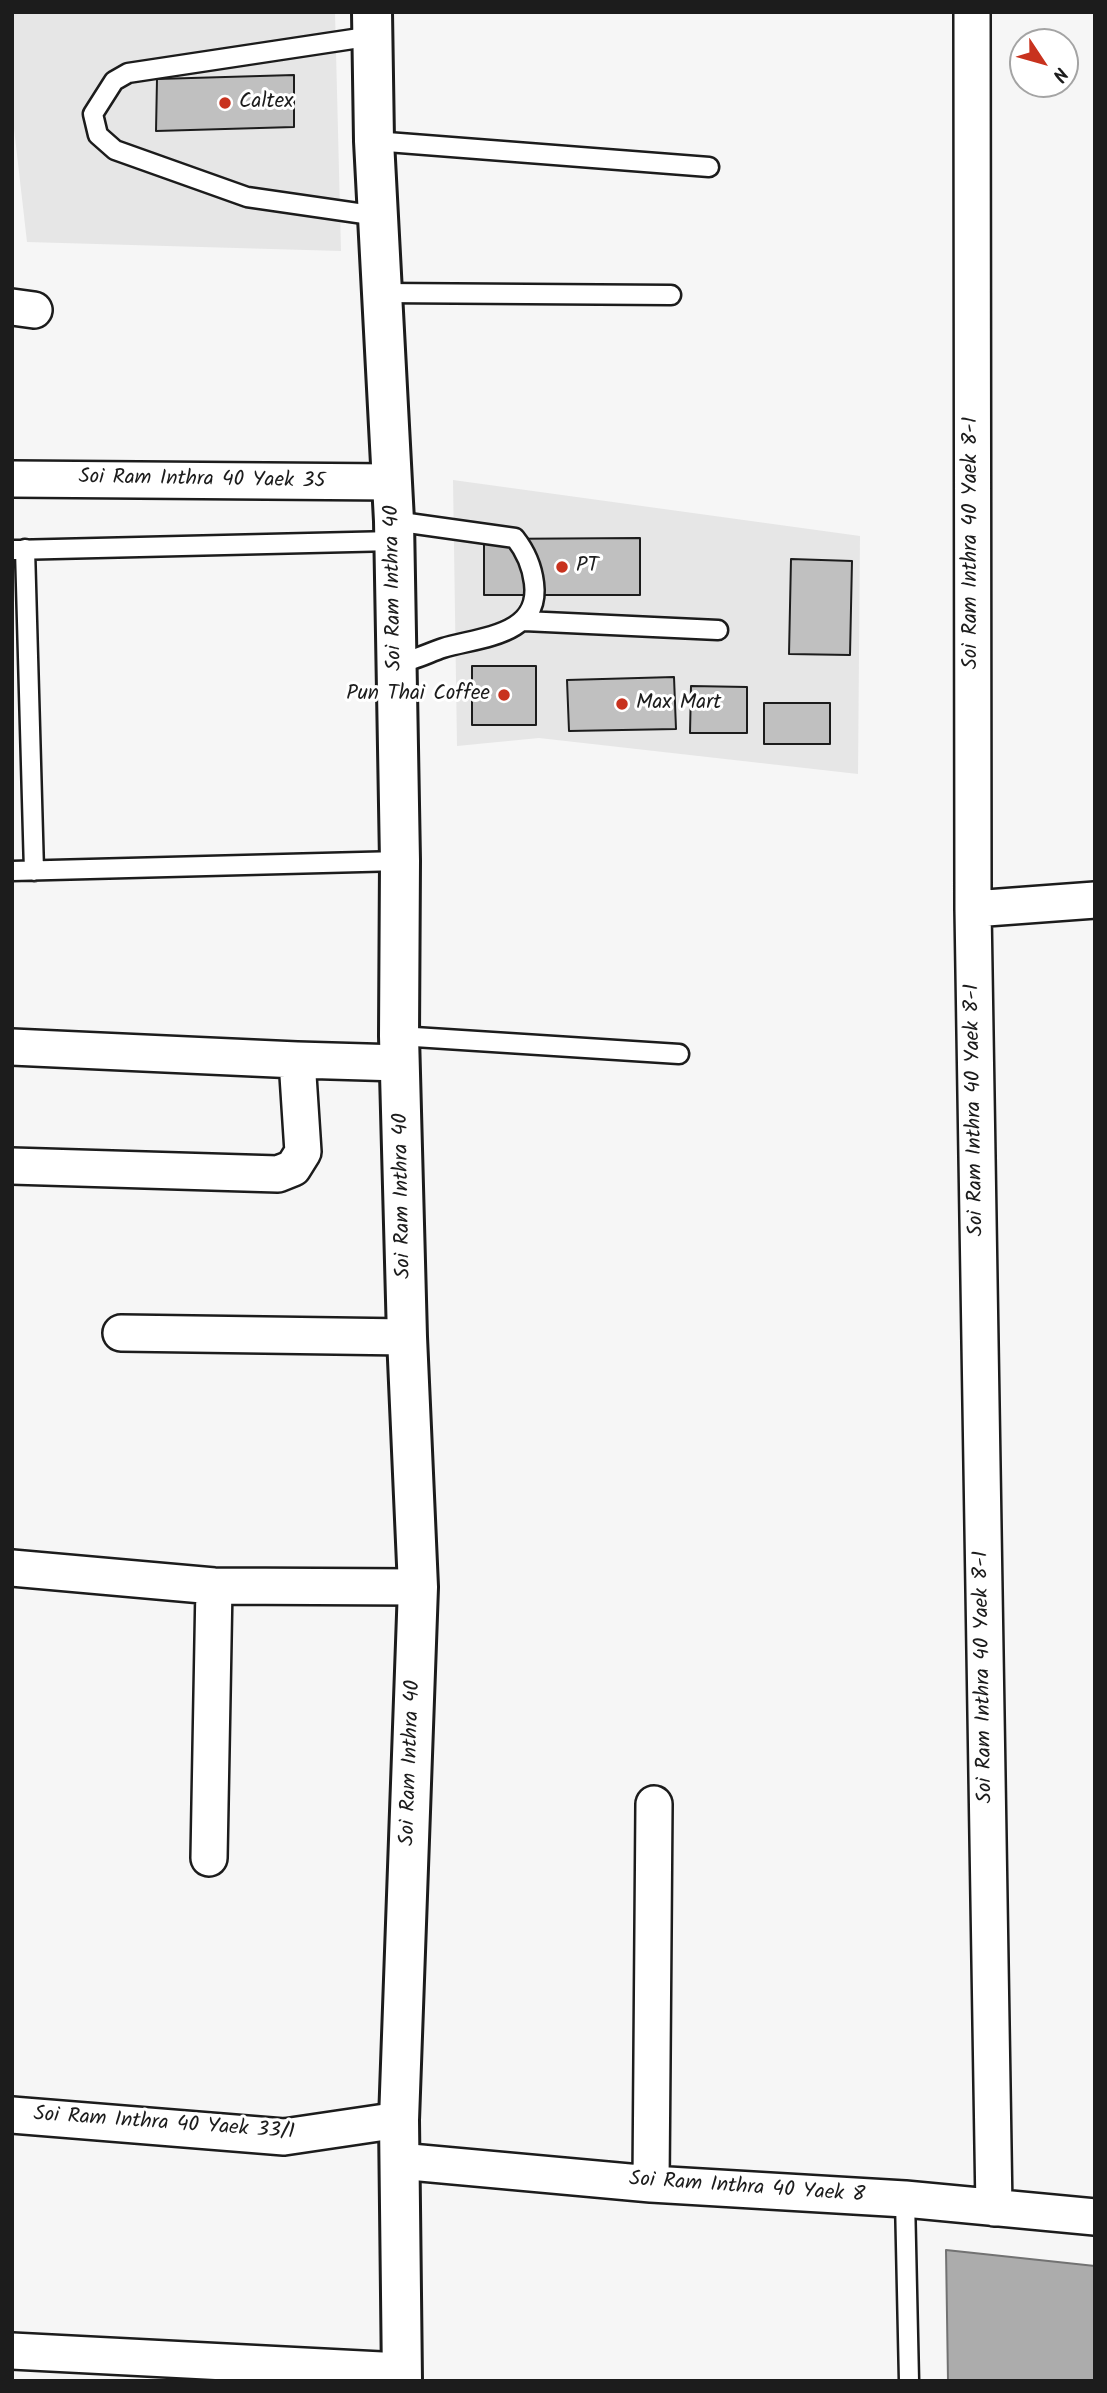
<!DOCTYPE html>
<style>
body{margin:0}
#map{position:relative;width:1107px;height:2393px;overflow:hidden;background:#f6f6f6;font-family:Kalam,sans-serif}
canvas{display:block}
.frame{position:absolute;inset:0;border:14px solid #1c1c1c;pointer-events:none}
.north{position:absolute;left:1009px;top:28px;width:70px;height:70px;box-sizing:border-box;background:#fff;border:2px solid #a4a4a4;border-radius:50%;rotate:126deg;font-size:19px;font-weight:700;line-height:28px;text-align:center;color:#1c1c1c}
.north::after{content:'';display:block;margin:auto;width:24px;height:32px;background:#c8321e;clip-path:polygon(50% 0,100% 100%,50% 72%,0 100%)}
</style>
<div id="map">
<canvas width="1107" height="2393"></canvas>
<div class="frame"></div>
<div class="north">N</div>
</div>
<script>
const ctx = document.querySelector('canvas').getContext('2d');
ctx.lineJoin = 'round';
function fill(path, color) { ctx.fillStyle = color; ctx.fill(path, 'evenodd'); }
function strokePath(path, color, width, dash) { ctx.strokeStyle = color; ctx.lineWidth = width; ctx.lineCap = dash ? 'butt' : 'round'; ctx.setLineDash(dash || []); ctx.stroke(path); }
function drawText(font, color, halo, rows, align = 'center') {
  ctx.font = font + ' Kalam,sans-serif'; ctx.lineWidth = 6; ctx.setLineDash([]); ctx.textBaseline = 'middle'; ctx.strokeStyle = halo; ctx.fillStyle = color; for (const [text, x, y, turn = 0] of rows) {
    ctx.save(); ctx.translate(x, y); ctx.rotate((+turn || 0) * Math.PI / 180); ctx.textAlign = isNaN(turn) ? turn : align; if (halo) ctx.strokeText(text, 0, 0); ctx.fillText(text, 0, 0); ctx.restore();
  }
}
fill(new Path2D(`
 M12,12h323l6,239 -314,-9 -15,-131z
 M453,480l407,56 -2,238 -319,-36 -82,8z`), '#e6e6e6');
const water = new Path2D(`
 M946,2250l149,16v115h-147z`);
fill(water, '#acacac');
strokePath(water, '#727272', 2);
const building = new Path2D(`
 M294,75v52l-138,4 1,-52z
 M640,538v57h-156v-56z
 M791,559l61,2 -2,94 -61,-1z
 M472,666h64v59h-64z
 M674,677l2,52 -107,2 -2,-51z
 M691,686l56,1v46h-57z
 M764,703h66v41h-66z`);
fill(building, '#c0c0c0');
strokePath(building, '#1c1c1c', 2);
const lane = new Path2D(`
 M373,36l-245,37 -14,8 -21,33 5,21 17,15 132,47 131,19
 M374,141l335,26
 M382,293l289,2
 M394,521l121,17c11,14 17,28 19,45 7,53 -55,54 -91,65 -16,5 -29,14 -47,13
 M25,549l9,322
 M12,550l382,-9
 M524,621l194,9
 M12,871l388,-10
 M399,1036l280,18
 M905,2199l4,182`);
const street = new Path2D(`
 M972,12l1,897 21,1299
 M12,307l22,3
 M12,479l380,3
 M973,909l122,-9
 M12,1047l285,13 103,3
 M12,1166l266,8 15,-6 10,-16 -6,-92
 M121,1333l286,4
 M12,1568l202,18 204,1
 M209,1858l5,-272
 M12,2115l272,22 115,-17
 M399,2161l252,23 254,15 190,18
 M651,2184l3,-380
 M12,2351l389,20`);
const secondary = new Path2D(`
 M372,12l2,129 20,380 6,340 -1,175 8,301 11,250 -19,533 3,261`);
strokePath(lane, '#1c1c1c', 23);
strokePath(street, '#1c1c1c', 40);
strokePath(secondary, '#1c1c1c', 44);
strokePath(lane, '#fff', 18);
strokePath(street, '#fff', 35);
strokePath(secondary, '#fff', 38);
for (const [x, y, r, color] of [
 [225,103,7,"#c8321e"],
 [562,567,7,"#c8321e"],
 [504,695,7,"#c8321e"],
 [622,704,7,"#c8321e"]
]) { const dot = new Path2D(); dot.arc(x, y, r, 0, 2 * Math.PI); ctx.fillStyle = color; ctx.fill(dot); strokePath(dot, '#fff', 2.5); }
drawText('21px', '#1c1c1c', '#fff', [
 ["Caltex",239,103],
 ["PT",576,567],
 ["Pun Thai Coffee",490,695,"right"],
 ["Max Mart",636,704]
], 'left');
drawText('21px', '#1c1c1c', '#fff', [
 ["Soi Ram Inthra 40 Yaek 35",202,481,1],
 ["Soi Ram Inthra 40 Yaek 8-1",972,543,-90],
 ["Soi Ram Inthra 40",395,588,-91],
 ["Soi Ram Inthra 40 Yaek 8-1",976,1110,-91],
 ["Soi Ram Inthra 40",404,1196,-91],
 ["Soi Ram Inthra 40 Yaek 8-1",985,1677,-91],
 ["Soi Ram Inthra 40",412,1763,-88],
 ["Soi Ram Inthra 40 Yaek 33/1",164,2125,4],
 ["Soi Ram Inthra 40 Yaek 8",747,2189,4]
]);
</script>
